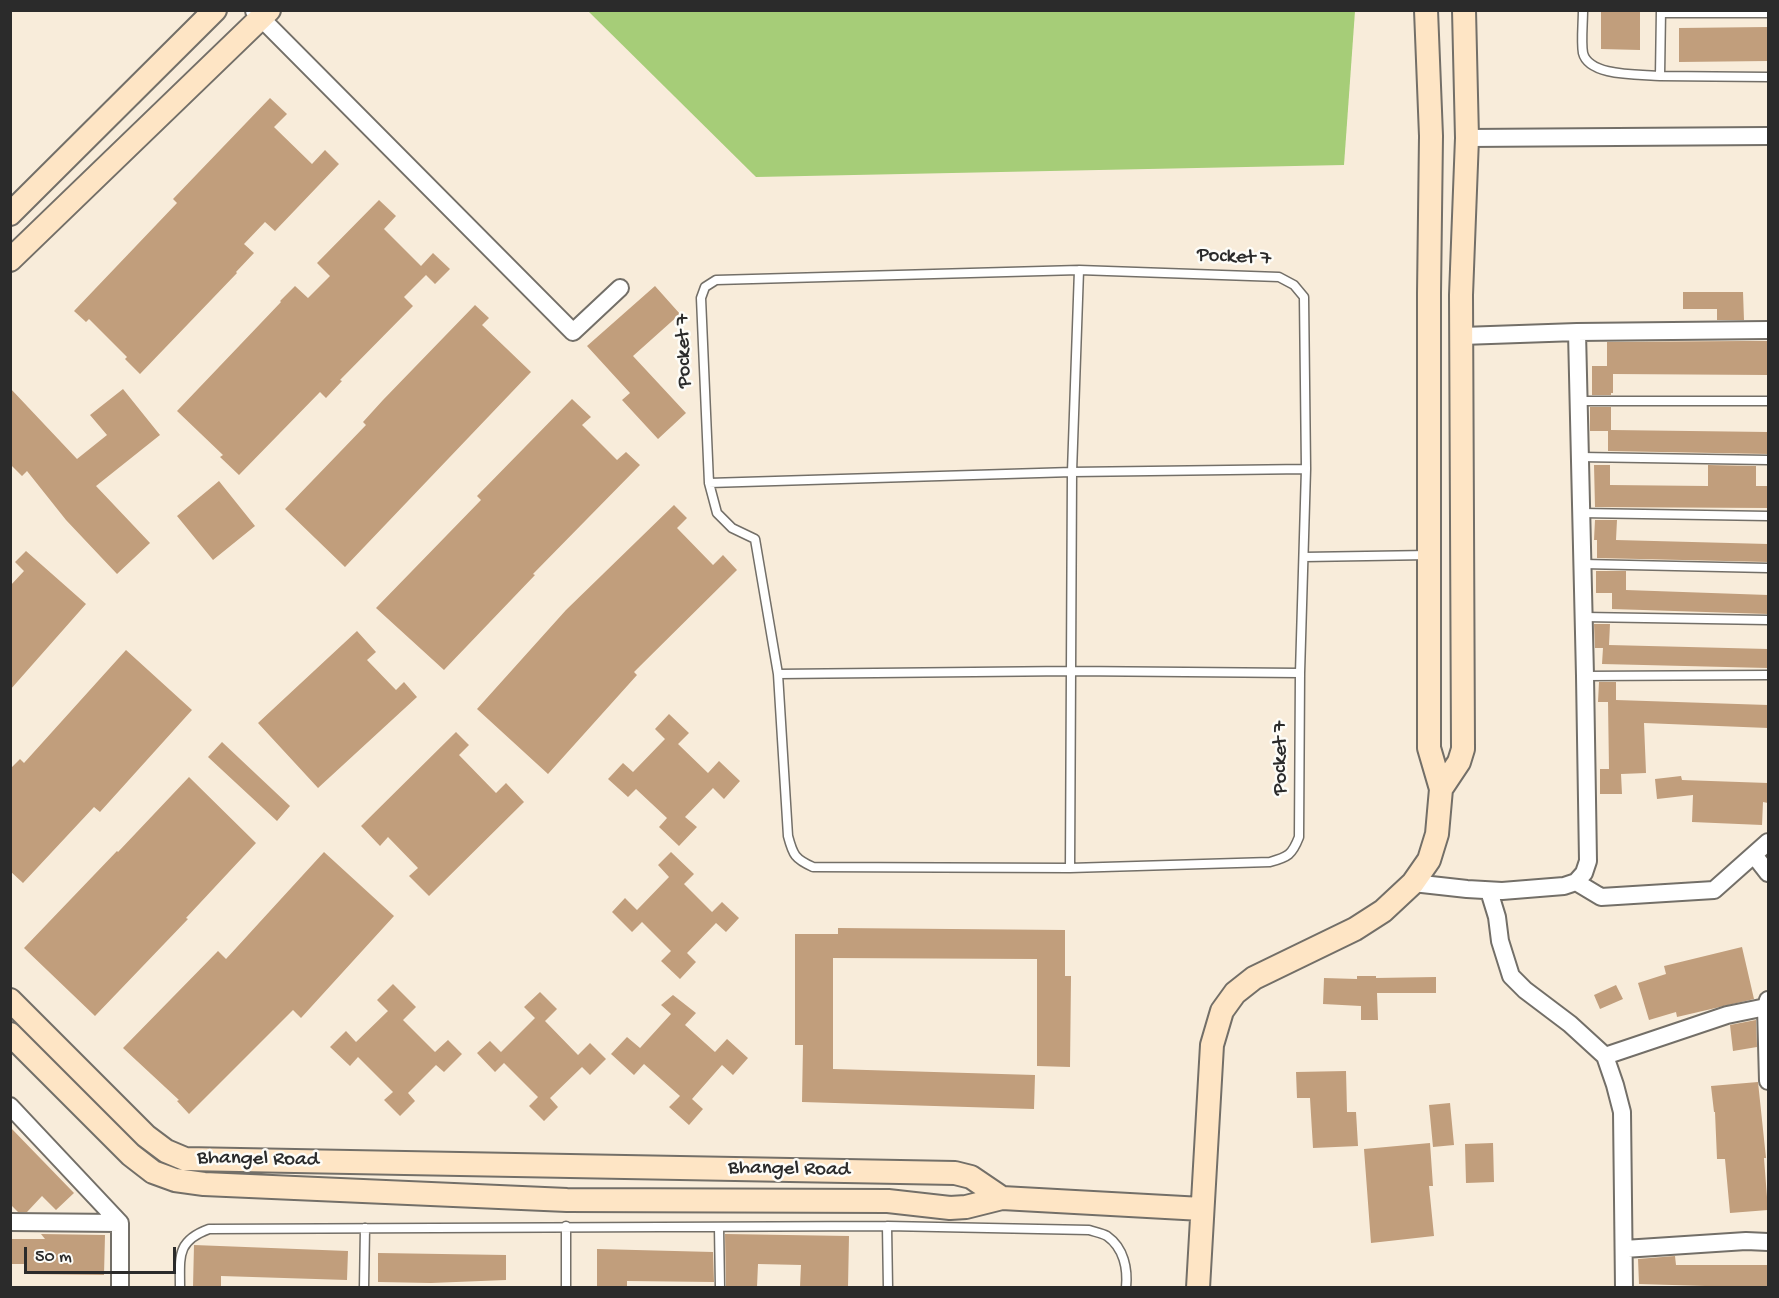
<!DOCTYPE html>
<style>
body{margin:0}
#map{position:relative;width:1779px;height:1298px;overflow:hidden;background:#f8ecda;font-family:"Gochi Hand",sans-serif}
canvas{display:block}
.frame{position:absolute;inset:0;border:12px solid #2b2b2b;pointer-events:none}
.scale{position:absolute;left:24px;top:1247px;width:152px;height:27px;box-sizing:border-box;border:3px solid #2b2b2b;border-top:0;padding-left:8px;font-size:18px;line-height:21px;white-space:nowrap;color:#2b2b2b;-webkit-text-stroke:4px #fdfcf7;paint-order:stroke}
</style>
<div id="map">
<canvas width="1779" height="1298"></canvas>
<div class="frame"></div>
<div class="scale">50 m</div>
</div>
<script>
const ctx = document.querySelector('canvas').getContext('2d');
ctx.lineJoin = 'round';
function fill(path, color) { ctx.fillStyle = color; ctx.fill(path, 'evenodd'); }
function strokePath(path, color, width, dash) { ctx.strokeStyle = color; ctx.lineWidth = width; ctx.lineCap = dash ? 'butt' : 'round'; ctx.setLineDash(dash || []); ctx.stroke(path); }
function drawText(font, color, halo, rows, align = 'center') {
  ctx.font = font + ' "Gochi Hand",sans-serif'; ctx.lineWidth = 5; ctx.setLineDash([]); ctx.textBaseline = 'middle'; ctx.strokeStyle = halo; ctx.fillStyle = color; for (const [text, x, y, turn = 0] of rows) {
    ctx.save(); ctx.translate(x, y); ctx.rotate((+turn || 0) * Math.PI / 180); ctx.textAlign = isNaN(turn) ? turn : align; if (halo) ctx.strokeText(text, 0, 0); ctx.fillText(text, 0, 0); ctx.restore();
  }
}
fill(new Path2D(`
 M588,11h767l-11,154 -588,12z`), '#a6cd78');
fill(new Path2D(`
 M1601,10h39v40l-39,-1z
 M1768,27v34l-89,1v-34z
 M270,98l17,16 -13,13 38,37 13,-14 14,14 -64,67 -10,-9 -21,22 10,9 -18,19 1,1 -97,101 -15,-15 2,-2 -38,-38 -3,3 -12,-11 103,-108 -4,-4z
 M379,200l17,16 -12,13 37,37 12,-13 17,16 -15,15 -9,-9 -22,22 9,9 -73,74 2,1 -16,17 -6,-6 -81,83 -19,-18 3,-2 -46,-44 104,-109 -1,-1 15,-15 13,12 22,-22 -13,-13z
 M655,286l25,28 -47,42 53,57 -28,26 -36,-39 8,-7 -43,-47z
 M1683,292h60l1,28h-27v-11h-34z
 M475,305l14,13 -7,7 49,47 -186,195 -60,-58 81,-84 -3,-3 20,-22z
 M1744,341h24v34l-155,-1v19h-2v2h-19v-29h15v-24z
 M10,388l67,71 30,-24 -17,-20 33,-26 37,46 -64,51 54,57 -33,31 -51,-54 -39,-49 -5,5 -12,-12z
 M572,399l19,18 -9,8 35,35 9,-8 14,13 -107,109 2,1 -91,95 -68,-62 105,-108 -4,-4z
 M1590,407h21v23l157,2v22l-160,-3v-20h-18z
 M1594,465h16v20l98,1v-21l48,1v20h12v22l-173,-1z
 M219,481l36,45 -42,34 -36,-44z
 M674,505l13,13 -10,10 36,37 10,-10 14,15 -103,102 3,3 -89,99 -71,-65 89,-99z
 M1595,520h22l-1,20 152,4v18l-171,-4v-18h-3z
 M26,551l60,53 -76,86v-104l14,-15 -9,-9z
 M1596,571h30v19l142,5v19l-156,-5v-16h-16z
 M1594,624h16l-1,21 159,4v19l-166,-4 1,-16h-8z
 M357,631l19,21 -9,8 29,30 8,-8 13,15 -99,91 -60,-65z
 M126,650l66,60 -92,102 -6,-5 -71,76 -13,-12v-102l10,-10 4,4z
 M1599,682h17v18l152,5v23l-124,-5 2,50 -25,1 1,20h-22v-25h9l-1,-67h-10z
 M669,714l20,19 -11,11 30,29 11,-12 21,20 -16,18 -11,-11 -28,29 12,10 -18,19 -20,-19 8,-9 -31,-29 -8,8 -20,-18 15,-16 10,9 32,-33 -10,-10z
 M456,732l13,13 -10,10 37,38 10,-10 18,19 -95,94 -20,-20 9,-8 -30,-31 -8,9 -19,-20z
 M222,742l68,64 -13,15 -69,-64z
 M1681,776l1,4 86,3v20l-5,-1 -1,23 -70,-3 1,-27 -36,4 -2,-20z
 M189,777l67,66 -70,75 2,1 -93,97 -71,-68 93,-97 1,1z
 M324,852l70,64 -93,102 -8,-8 -104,104 -12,-13 2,-1 -56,-52 95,-97 8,8z
 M671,852l23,22 -10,10 28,28 10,-10 17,16 -13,14 -10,-9 -29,30 9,9 -16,17 -19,-18 10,-10 -29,-29 -10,10 -20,-20 13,-14 12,12 32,-33 -11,-12z
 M838,928l227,2v46h6l-1,91 -33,-1v-107l-204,-1v111l202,6 -1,34 -232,-7 1,-57h-8v-111h43z
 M1742,947l12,52 -77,18 -1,-5 -27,8 -11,-37 28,-9 -2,-8z
 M1357,976h19v2l60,-1v16h-59l1,27h-17v-14l-38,-2 1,-26 33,1z
 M393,984l23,23 -13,13 32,32 13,-12 14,14 -18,18 -8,-7 -28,28 7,8 -15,15 -16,-16 9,-8 -35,-35 -8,9 -20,-19 16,-16 10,11 32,-31 -11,-11z
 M1616,985l7,14 -23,10 -6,-14z
 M540,992l17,17 -12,12 33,34 12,-12 16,16 -16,16 -8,-8 -32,31 8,9 -14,14 -15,-15 9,-9 -34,-34 -9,9 -18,-19 13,-12 11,11 34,-34 -11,-11z
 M673,995l23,18 -11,12 30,27 12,-13 21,19 -15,17 -11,-10 -30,34 11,10 -14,16 -20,-18 11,-11 -36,-32 -10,11 -23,-21 16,-17 13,11 31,-34 -10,-9z
 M1756,1020l1,27 -24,4 -3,-26z
 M1346,1071l1,41h9l2,34 -45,2 -3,-50h-13l-1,-26z
 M1758,1082l8,76h-2l4,52 -38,3 -5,-54h-8l-2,-47h-1l-3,-26z
 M1450,1103l4,42 -21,2 -4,-42z
 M10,1127l64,66 -18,17 -14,-14 -15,16h-9l-8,-8z
 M1430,1143l3,43h-4l5,50 -63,7 -7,-94z
 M1493,1143l1,39 -28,1 -1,-39z
 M41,1234l64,1 -1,40 -78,-1 -1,-10h-15v-25h35z
 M725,1234l124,2 -1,51h-48l1,-22 -43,-1 -1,23h-31z
 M194,1245l154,6 -1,29 -126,-4v11h-28z
 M597,1249l116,3 1,30 -87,-1v6h-30z
 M378,1253l128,2v25l-75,3 -53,-1z
 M1675,1256l1,9h92v22h-63v-1l-66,-2 -1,-25z`), '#c19e7c');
const lane = new Path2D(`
 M1583,10c0,13 -2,32 0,43 6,24 57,21 77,23
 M1661,10l-1,66 108,1
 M1661,13h107
 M1079,270l200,7 15,8 10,12 2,172 -6,204 -1,164c-7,18 -11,20 -29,25l-200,6 -257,-1c-18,-8 -20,-12 -25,-31l-10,-162 -23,-135 -23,-11 -15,-15 -8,-30 -8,-185 4,-11 11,-7z
 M1579,401h189
 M1580,457l188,3
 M709,483l363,-11 234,-3
 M1581,513l187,3
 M1304,557l125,-2
 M1583,564l185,4
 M1584,617l184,3
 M778,674l293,-3 229,2
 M1585,676l183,-1
 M1070,868l2,-396 7,-202
 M887,1226l1,62
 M719,1227l1,61
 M180,1288c0,-31 -4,-47 29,-59l678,-3 202,4c6,2 13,3 18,6 17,12 21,33 19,52
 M364,1288l1,-60
 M566,1288v-62`);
const street = new Path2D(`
 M254,11l319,321 47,-44
 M1467,138l301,-2
 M1462,336l115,-4 191,-2
 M1754,855l14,18
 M1576,882l25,15 113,-7 54,-48
 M1413,883l54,6 35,2 62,-5 12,-4 8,-9 4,-12 -3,-185 -8,-344
 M1489,891l8,26 3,24 11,35 14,14 45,34 35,32 10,29 7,27 2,176
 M1768,1000l-2,7 2,74
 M1605,1056l122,-41 39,-8
 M10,1106l110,117v65
 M10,1222l110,1
 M1624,1249l122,-8 22,1`);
const secondary = new Path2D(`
 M10,214l205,-204
 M10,260l259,-250
 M1441,789l18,-27 4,-13 -2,-454 6,-157 -3,-128
 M10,1000l136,136 20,15 19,8 770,14 16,4 31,21
 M10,1034l121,121 22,17 22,8 29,4 363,16 321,1 62,7 16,-1 36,-9 200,11
 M1198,1288l14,-243 10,-34 13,-18 19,-15 101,-49 28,-18 30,-28 16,-23 8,-26 4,-45 -12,-41v-455l2,-157 -5,-126`);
strokePath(lane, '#736f68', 11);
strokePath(street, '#736f68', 20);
strokePath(secondary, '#736f68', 26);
strokePath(lane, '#fff', 8);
strokePath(street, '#fff', 16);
strokePath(secondary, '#fee5c5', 22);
drawText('21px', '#2b2b2b', '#fdfcf7', [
 ["Pocket 7",1234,258,3],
 ["Pocket 7",685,351,-92],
 ["Pocket 7",1282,758,-90],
 ["Bhangel Road",258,1160,1],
 ["Bhangel Road",789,1170,1]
]);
</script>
